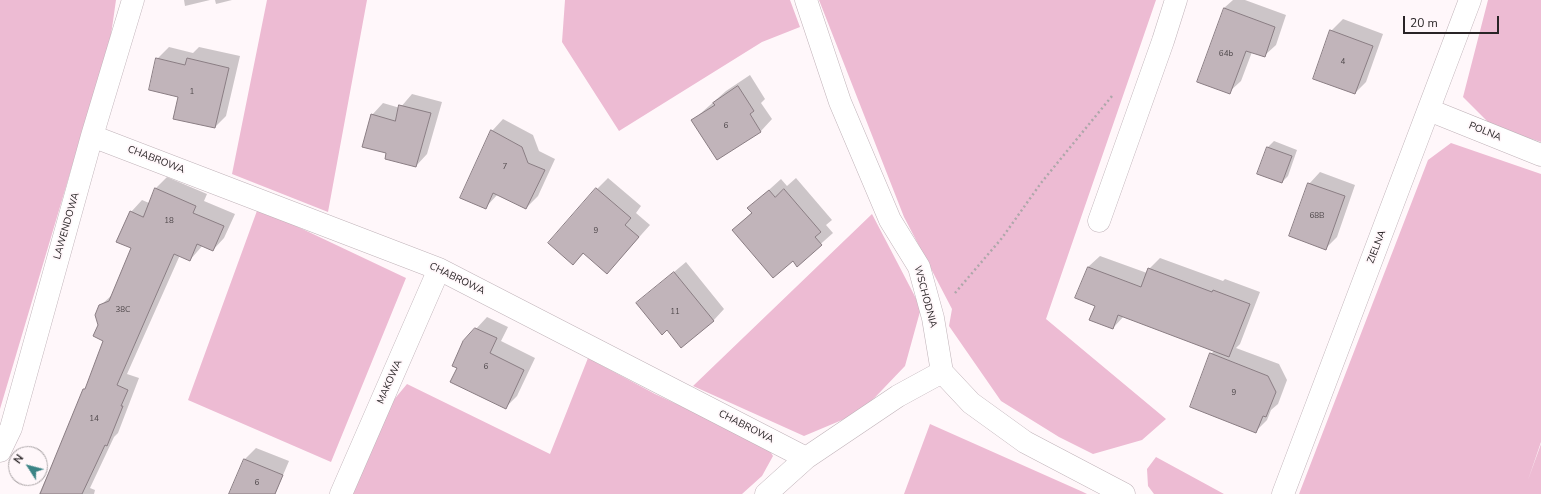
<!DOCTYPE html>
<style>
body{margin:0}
#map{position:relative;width:1541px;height:494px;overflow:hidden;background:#fff7fa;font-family:"Nunito Sans",sans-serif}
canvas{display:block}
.north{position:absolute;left:8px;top:446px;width:40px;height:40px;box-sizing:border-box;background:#fff7fa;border:1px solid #a9a3a5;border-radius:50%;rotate:306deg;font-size:11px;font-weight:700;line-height:16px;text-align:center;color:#292426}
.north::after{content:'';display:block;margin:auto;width:14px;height:18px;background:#3b8486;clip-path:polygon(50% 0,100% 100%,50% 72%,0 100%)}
.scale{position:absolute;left:1403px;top:16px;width:96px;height:18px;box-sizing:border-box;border:2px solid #292426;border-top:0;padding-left:5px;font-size:12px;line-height:14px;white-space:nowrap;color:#292426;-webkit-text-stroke:3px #fff7fa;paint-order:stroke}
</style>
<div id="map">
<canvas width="1541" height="494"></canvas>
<div class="north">N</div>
<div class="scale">20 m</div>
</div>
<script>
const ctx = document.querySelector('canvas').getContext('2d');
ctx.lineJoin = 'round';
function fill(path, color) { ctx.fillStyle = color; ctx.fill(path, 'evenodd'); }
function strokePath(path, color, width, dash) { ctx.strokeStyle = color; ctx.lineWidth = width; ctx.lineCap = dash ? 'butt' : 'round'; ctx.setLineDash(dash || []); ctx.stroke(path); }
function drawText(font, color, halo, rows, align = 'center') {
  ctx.font = font + ' "Nunito Sans",sans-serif'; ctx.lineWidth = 3.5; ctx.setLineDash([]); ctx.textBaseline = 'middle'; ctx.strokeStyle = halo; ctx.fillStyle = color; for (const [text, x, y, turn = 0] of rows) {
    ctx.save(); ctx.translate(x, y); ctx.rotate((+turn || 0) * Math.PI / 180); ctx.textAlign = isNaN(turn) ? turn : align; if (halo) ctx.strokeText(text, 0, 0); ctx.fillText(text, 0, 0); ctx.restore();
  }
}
fill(new Path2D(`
 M0,0h116l-5,35 -111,374z
 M267,0h100l-39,212 -96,-38z
 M565,0h225l10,27 -38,15 -143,89 -57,-89z
 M819,0h337l-110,319 120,100 -24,21 -49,14 -34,-17 -58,-36 -52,-75 3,-17 -48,-92z
 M1488,0h53v142l-49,-16 -29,-29z
 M1451,143l90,31v268l-13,38 13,-36v50h-242l129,-334z
 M258,208l148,70 -75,184 -143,-62z
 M872,214l49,94 -16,58 -44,46 -57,24 -111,-50z
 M588,358l67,36 112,52 6,10 -11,20 -20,18h-392l37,-86 20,-24 143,70z
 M930,424l153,68 4,2h-183z
 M1156,457l68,37h-70l-6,-8 -1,-17z`), '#edbbd3');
fill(new Path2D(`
 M184,0h26l-25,6z
 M215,0h17l-16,4z
 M1233,0h12l41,15 -10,30 -12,11 -12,-4 -11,29 -12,11 -5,-84z
 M1343,19l40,15 -17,48 -11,11 -24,-62z
 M169,47l24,6 6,-6 41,9 -14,60 -11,11 -36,-31 -22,-37z
 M750,75l15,24 -4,4 11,16 -11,12 -43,28 -26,-38 34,-30z
 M412,94l30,8 -15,52 -11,12 -29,-14 -15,-37 11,-12 17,5z
 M503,119l30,16 6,16 16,8 -17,37 -12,12 -28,-14 -13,14 7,-77z
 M1274,141l23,9 -9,26 -6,6 -14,-35z
 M1320,172l35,13 -18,52 -11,11 -17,-64z
 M167,177l40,17 -3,7 31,13 -11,24 -11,12 -10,-5 -13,15 -10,-5 -53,119 12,4 -21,55 -4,4 -24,51 5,2 -1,4h-55l48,-107 17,-47 -5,-15 1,-19 13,-12 20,-46 -2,-36 11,-12 7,3 7,-15z
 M608,178l33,28 -5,7 14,12 -43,48 -23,-20 -11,11 24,-75z
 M796,178l36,42 -6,5 7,8 -36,32 -4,-5 -60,-30 19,-18 -3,-4 32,-29 6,7z
 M1100,256l47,17 2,-4 11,-11 63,23 2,-2 35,13 -20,52 -4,4 43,16 8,16 -9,24 -7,6 -4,10 -11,11 -45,-77 3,-3 -90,-35 -11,12 -17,-23 -20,-7 12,-31z
 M686,262l38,47 -11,12 -46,8 -30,-26z
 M487,317l21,10 -7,14 34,17 -18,38 -11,11 -47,-40 5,-25z
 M256,448l33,13 -14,33h-45l15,-35z`), '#0003');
const building = new Path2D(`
 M1224,8l51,19 -10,30 -19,-6 -16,43 -33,-12z
 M1330,30l43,16 -18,48 -42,-15z
 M156,58l29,7 2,-7 42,10 -14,60 -42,-9 5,-22 -29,-7z
 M738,86l16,25 -4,3 11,18 -44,28 -26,-40 24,-15 -2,-2z
 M399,105l32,8 -15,54 -31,-8 1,-6 -24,-6 9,-33 24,7z
 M491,130l31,17 6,16 17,7 -19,39 -33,-16 -7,16 -26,-11z
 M1267,147l25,9 -10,27 -25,-9z
 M1308,183l37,13 -19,54 -37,-14z
 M155,188l41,18 -3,7 31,13 -11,25 -16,-7 -7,17 -16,-7 -57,131 11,5 -7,16h2l-16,40 -2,-1 -23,49h-42l43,-105h2l18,-48 -10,-5 5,-11 -3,-10 4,-10 10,-4 22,-53 -15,-6 14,-31 13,6z
 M596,188l35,30 -6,7 14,12 -32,37 -24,-21 -10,12 -25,-22z
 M784,189l37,43 -6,5 7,8 -25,22 -4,-6 -20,17 -41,-48 20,-17 -5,-5 22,-18 6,7z
 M1088,267l53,20 7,-19 64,24 1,-2 37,14 -21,53 -111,-42 -5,14 -24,-9 6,-14 -20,-8z
 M674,272l40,49 -33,27 -14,-18 -5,5 -26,-32z
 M475,328l22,10 -7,15 34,17 -18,39 -56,-27 7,-14 -5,-2 11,-25z
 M1210,353l58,23 8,16 -10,25 -3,-1 -7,17 -66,-26z
 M244,459l39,16 -8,19h-46z`);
fill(building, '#c1b4ba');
strokePath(building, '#8a7d83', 1);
const minor = new Path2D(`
 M806,0l34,102 50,118 29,47 14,51 9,54 29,31 54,39 99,52
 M1429,110l112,45
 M92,136l347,133 367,189
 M1099,221l64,-180 13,-41
 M0,451l11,-23 81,-292 41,-136
 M341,494l98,-225
 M766,494l40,-36 92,-62 44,-24
 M1283,494l187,-494`);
strokePath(minor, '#c0b3b9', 23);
strokePath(new Path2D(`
 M955,293l47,-55 39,-55 71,-87`), '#aea7aa', 2.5, [2, 3]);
strokePath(minor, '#fff', 22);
drawText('8px', '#4f484b', null, [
 ["64b",1226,54],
 ["4",1343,62],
 ["1",192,92],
 ["6",726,126],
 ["7",505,167],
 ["68B",1317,216],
 ["18",169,221],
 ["9",596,231],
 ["38C",123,310],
 ["11",675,312],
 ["6",486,367],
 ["9",1234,393],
 ["14",94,419],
 ["6",257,483]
]);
drawText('10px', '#292426', '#fff7fa', [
 ["POLNA",1485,132,22],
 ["CHABROWA",156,160,21],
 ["LAWENDOWA",67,226,-74],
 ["ZIELNA",1377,247,-69],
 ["CHABROWA",457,279,26],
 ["WSCHODNIA",925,297,75],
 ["MAKOWA",390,382,-66],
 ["CHABROWA",746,427,27]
]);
</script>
